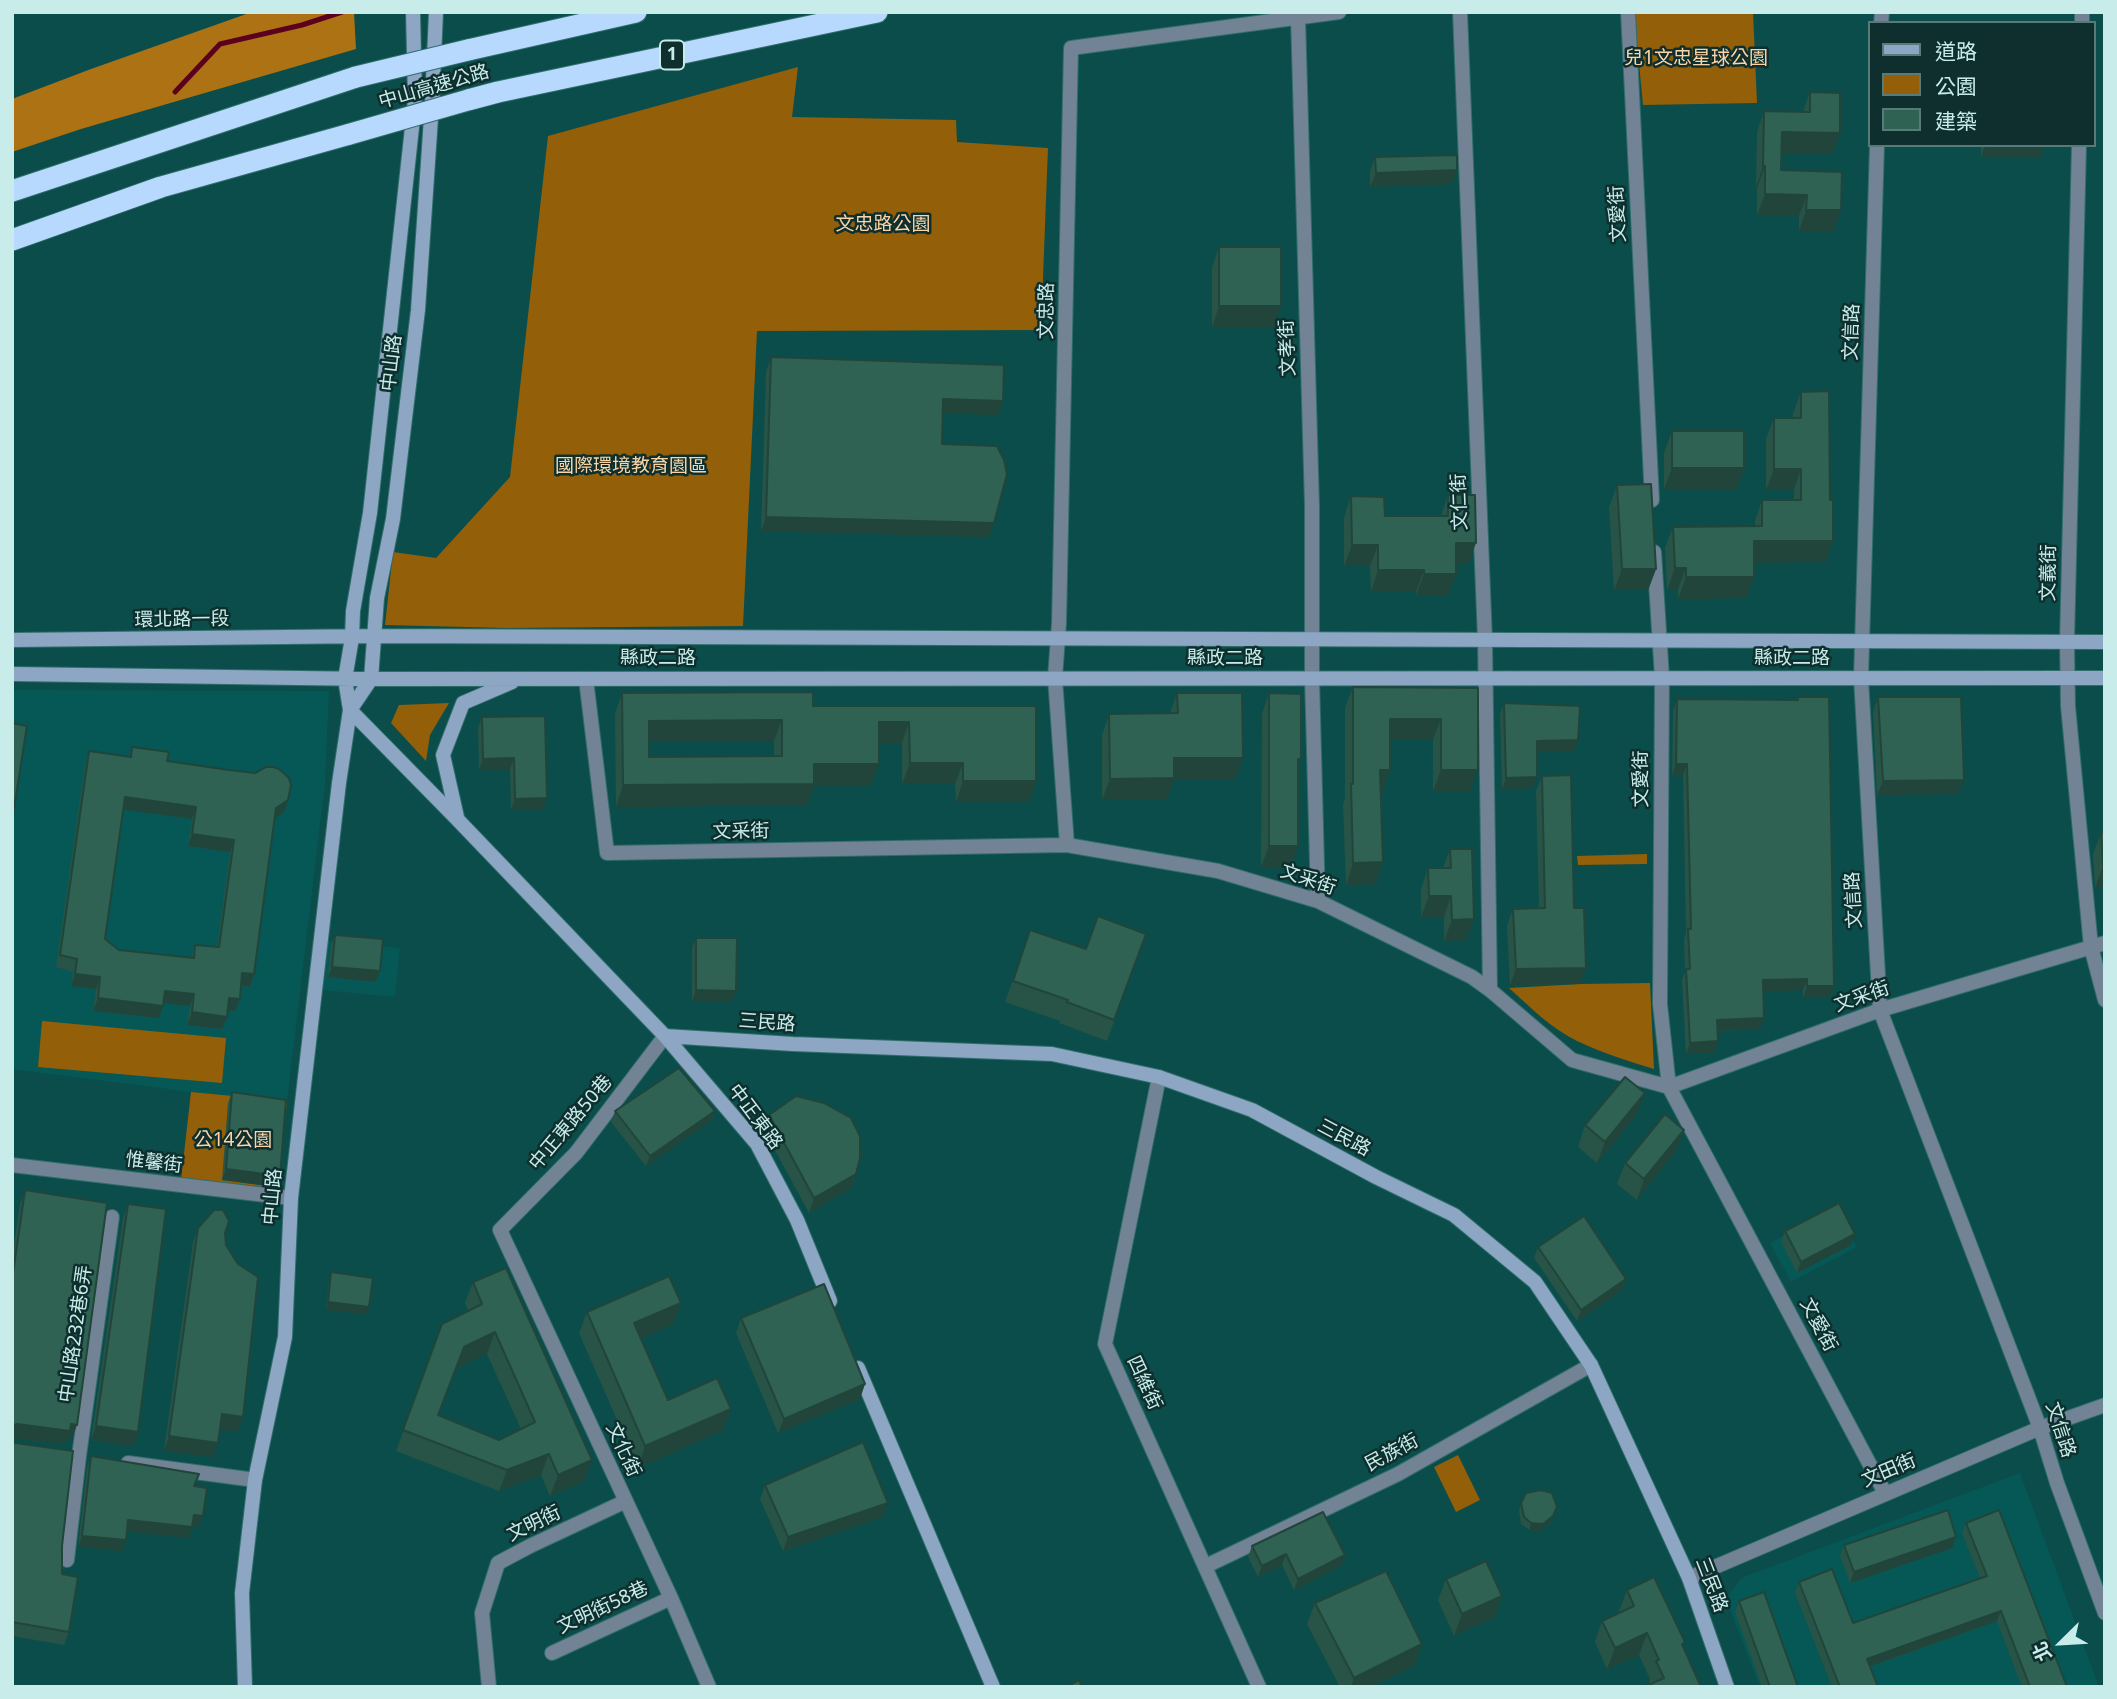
<!DOCTYPE html>
<meta charset="utf-8">
<style>
body{margin:0}
#map{position:relative;width:2117px;height:1699px;overflow:hidden;background:#0a4d4b;font-family:"Noto Sans","Noto Sans TC",sans-serif}
canvas{display:block}
.frame{position:absolute;inset:0;border:14px solid #c7ecea;pointer-events:none}
.legend{position:absolute;left:1868px;top:21px;width:228px;height:126px;box-sizing:border-box;background:#0e2f2e;border:2px solid #587b79;margin:0;padding:9px 12px;list-style:none;font-size:21px;color:#c7ecea}
.legend li{display:flex;align-items:center;gap:14px;height:35px}
.legend b{width:35px;border:2px solid #587b79}
.north{position:absolute;left:2026px;top:1608px;width:70px;height:70px;-webkit-text-stroke:5px #0e2f2e;paint-order:stroke;rotate:246deg;font-size:19px;font-weight:700;line-height:28px;text-align:center;color:#c7ecea}
.north::after{content:'';display:block;margin:auto;width:24px;height:32px;background:#c7ecea;clip-path:polygon(50% 0,100% 100%,50% 72%,0 100%)}
</style>
<div id="map">
<canvas width="2117" height="1699"></canvas>
<div class="frame"></div>
<ul class="legend">
<li><b style="height:9px;background:#8ca6c4"></b>道路</li>
<li><b style="height:19px;background:#935f09"></b>公園</li>
<li><b style="height:19px;background:#2f6253"></b>建築</li>
</ul>
<div class="north">北</div>
</div>
<script>
const ctx = document.querySelector('canvas').getContext('2d');
ctx.lineJoin = 'round';
function fill(path, color) { ctx.fillStyle = color; ctx.fill(path, 'evenodd'); }
function strokePath(path, color, width, dash) { ctx.strokeStyle = color; ctx.lineWidth = width; ctx.lineCap = dash ? 'butt' : 'round'; ctx.setLineDash(dash || []); ctx.stroke(path); }
function drawText(font, color, halo, rows, align = 'center') {
  ctx.font = font + ' "Noto Sans","Noto Sans TC",sans-serif'; ctx.lineWidth = 5; ctx.setLineDash([]); ctx.textBaseline = 'middle'; ctx.strokeStyle = halo; ctx.fillStyle = color; for (const [text, x, y, turn = 0] of rows) {
    ctx.save(); ctx.translate(x, y); ctx.rotate((+turn || 0) * Math.PI / 180); ctx.textAlign = isNaN(turn) ? turn : align; if (halo) ctx.strokeText(text, 0, 0); ctx.fillText(text, 0, 0); ctx.restore();
  }
}
fill(new Path2D(`
 M12,690l317,1 -4,92 -38,318 -96,-9 -179,-23z
 M327,941l73,7 -5,49 -73,-7z
 M1836,1208l21,39 -66,35 -21,-39z
 M2020,1473l79,214h-339l-34,-88 15,-21z`), '#055855');
fill(new Path2D(`
 M1634,12h119l4,91 -114,2z
 M798,67l-6,50 164,3 1,22 91,6 -7,182 -284,1 -14,295 -237,2 -121,-3 8,-73 43,6 74,-81 38,-341z
 M449,703l-19,32 -4,26 -35,-38 8,-18z
 M1647,854v10l-69,1 -1,-9z
 M1650,983l4,86c-26,-8 -52,-16 -77,-28 -25,-12 -47,-34 -68,-53l71,-4z
 M42,1021l184,17 -4,45 -184,-16z
 M191,1092l96,9 -9,91 -97,-12z
 M1458,1455l22,45 -24,12 -22,-45z`), '#935f09');
fill(new Path2D(`
 M252,12h102l2,37 -275,80 -69,23v-53l79,-30z`), '#ad7214');
strokePath(new Path2D(`
 M175,92l45,-48 82,-19 40,-13`), '#5b001d', 5);
const street = new Path2D(`
 M1460,12l25,628 5,350
 M1628,12l24,488
 M1298,17l14,489v172l6,223
 M1881,23l1,-11
 M2082,23v-11
 M1877,145l-16,533 19,332 160,418 17,55 48,130
 M2079,145l-12,497 1,64 23,241 14,53
 M1654,552l8,126 -2,326 9,83 216,406
 M586,679l21,174 460,-8 151,26 100,30 154,76 18,13 82,70 97,27 211,-77 225,-67
 M1067,845l-12,-167 4,-55 12,-575 268,-36
 M665,1036l-89,117 -76,77 171,368 38,89
 M1159,1077l-54,267 154,343
 M12,1165l279,33
 M128,1463l127,17
 M67,1560l12,-104 33,-239
 M1206,1566l192,-92 193,-109
 M1689,1578l351,-150 65,-23
 M552,1653l119,-55
 M489,1687l-7,-74 16,-50 32,-17 96,-45`);
const secondary = new Path2D(`
 M12,640l363,-4 1730,6
 M12,674l359,5 1734,-1
 M350,710l107,109 208,217 92,108 40,76 33,81
 M350,710l21,-31 6,-81 16,-79 25,-209 14,-207 4,-91
 M457,817l-14,-62 20,-52 49,-21
 M665,1036l128,8 259,10 107,23 93,33 124,67 78,38 81,67 56,83 98,213 38,109
 M858,1368l135,319
 M245,1687l-3,-94 13,-113 30,-143 6,-139 48,-415 11,-73 -5,-31 7,-41 1,-27 17,-98 45,-413 -2,-88`);
const highway = new Path2D(`
 M468,50l168,-38
 M468,100l30,-8 379,-80
 M12,191l344,-114
 M12,240l149,-53 189,-53`);
strokePath(street, '#306d6b', 16);
strokePath(secondary, '#306d6b', 16);
strokePath(highway, '#306d6b', 23);
strokePath(street, '#728396', 14);
strokePath(secondary, '#8ca6c4', 14);
strokePath(highway, '#b8d9fe', 21);
const highwayBridge = new Path2D(`
 M356,77l112,-27
 M350,134l118,-34`);
strokePath(highwayBridge, '#306d6b', 23, []);
strokePath(highwayBridge, '#b8d9fe', 21);
fill(new Path2D(`
 M1810,92l30,41 -8,21h-50l-1,16 60,40 -8,22 -34,-1v-15l-42,-1v-27l-1,-1 1,-55 7,-21 39,1z
 M1981,145h64l-5,13h-59z
 M1375,157l82,13 -5,14 -82,3v-16z
 M1219,247l55,80h-62v-59z
 M771,357l232,44 -5,14 -55,-2 -1,31 47,93 -228,-6 5,-159z
 M1801,392l25,170h-72l-8,36 -68,1v-10l-11,1 -2,-42 8,-21 82,-1v-5l7,-21h32v-10h-28v-51l8,-21h19v-5z
 M1672,431l72,37 -7,21h-73v-36z
 M1617,485l39,84 -8,21h-34l-5,-83z
 M1448,495l20,69h-12l-8,31h-32v-4l-45,1 -1,-26h-26v-48l7,-22 34,20h56z
 M1353,687l125,1 -8,103h-37v-51h-43l-7,51h-2l-5,93 -30,1 -3,-80 2,-6v-91z
 M622,693l191,13h223v75l-7,21h-73l-1,-18h-53v-41h-23l-8,42h-57l-7,20 -191,2 -1,-93zM774,741v15l-125,1v-15z
 M1177,693l66,65 -8,21h-61l-7,20 -65,1v-65l7,-21 61,-1z
 M1269,693l29,153 -8,21h-29l1,-153z
 M1798,697l36,289 -4,11 -27,1v-8l-40,1 -3,38 -42,2v10l-4,12 -28,1 -4,-74 3,-8 -1,-32 2,-7 -3,-157 -11,-1 1,-64 4,-12 120,1z
 M1878,697l80,97 -81,1 -4,-83z
 M1504,703l70,48h-37l-4,37 -31,1 -2,-75z
 M545,716l-2,93 -32,1 -1,-41 -31,1 -1,-42 4,-11z
 M132,747l35,14 117,51 -9,6 -21,156 -4,13 -9,-1 -1,13 -5,12 -8,-1v7l-5,12 -35,-4 3,-19 -27,-3 -4,15 -66,-7 3,-22 -25,-3 2,-14 -17,-5 29,-203 4,-13 40,6zM124,809l68,10 -4,27 42,6 -13,95 -22,-2 -4,13 -72,-8 -14,-11z
 M1542,776l32,132 6,76 -70,1 -3,-60 6,-16h26l-3,-118z
 M2101,833h4v55h-10l-2,-34z
 M1450,849l24,70 -8,21 -22,1v-24h-23v-28l7,-21h15z
 M1030,930l56,19 60,-15 -39,107 -48,-18 1,-2 -55,-19z
 M335,935l45,36 -4,11 -48,-5 3,-32z
 M696,938l36,63h-40v-53z
 M232,1092l44,95 -54,-7 6,-77z
 M615,1111h100l-4,10 -65,45 -35,-44z
 M1637,1114l-40,49 -19,-16 7,-22z
 M769,1115l87,59 -5,14 -42,25 -45,-83z
 M1684,1130l-8,21 -39,49 -20,-16 8,-21z
 M25,1190l47,248 -4,-1 -3,7 -53,-6v-180l8,-54z
 M128,1204l10,228 -5,14 -42,-6 32,-222z
 M198,1228l27,5 18,184 -5,15 -18,-3 -7,28 -49,-6 29,-209z
 M1785,1231l66,14 -54,28 -16,-31z
 M1538,1247l88,32 -4,11 -45,31 -43,-63z
 M331,1272l36,42 -41,-4 3,-30z
 M473,1282l119,178 -8,21 -34,15 -9,-21 -42,16 -103,-40 46,-127 26,-13 -3,-8zM487,1354l34,75 -22,11 -60,-25 17,-47z
 M587,1312l86,12 -32,14 27,62 63,9 -8,21 -85,38 -59,-135z
 M741,1318l119,81 -82,34 -42,-100z
 M12,1442l50,104v28l7,58 -5,13 -52,-9z
 M91,1456l103,30 9,30 -4,11 -7,-1 -4,12 -61,-7 -5,20 -44,-4 9,-80z
 M765,1485l118,32 -100,34 -23,-52z
 M1526,1493l31,14 -7,16 -9,8 -12,-1 -8,-6 -2,-14z
 M1966,1523l101,164h-45l-25,-66 -127,46 8,20h-46l-37,-94 4,-11 54,41 127,-45 -18,-45z
 M1956,1537l-4,11 -102,35 -10,-27 4,-11z
 M1252,1546l89,20 -47,24 -12,-25 -24,12 -10,-20z
 M1446,1579l56,17 -7,21 -41,19 -16,-36z
 M1627,1590l56,57 18,40 -52,-3v-1l1,-4 -11,-24 -32,14 -12,-27 7,-21 18,-8 -1,-2z
 M1739,1601l59,86h-36l-27,-75z
 M1315,1603l107,41 -7,21 -44,22h-31l-33,-63z`), '#285447');
fill(new Path2D(`
 M1782,132l58,1 -8,21h-58z
 M1985,145h60l-5,13h-59z
 M1763,166h2l-8,22 -1,-1z
 M1457,170l-5,14 -82,3 6,-14z
 M1765,194l42,1 -8,21 -42,-1z
 M1806,210h35l-8,22 -34,-1z
 M1219,306h62l-7,21h-62z
 M943,399l60,2 -5,14 -60,-2z
 M1672,468h72l-7,21h-73z
 M1774,469h27l-7,21h-28z
 M766,517l228,6 -5,14 -228,-6z
 M1754,541h79l-7,21 -80,1z
 M1456,543h20l-8,21h-20z
 M1352,545h26l-8,21h-26z
 M1675,568h11l-8,21 -11,1z
 M1622,569h34l-8,21h-34z
 M1378,570h46l-8,21 -45,1z
 M1424,574h32l-8,21h-32z
 M1686,577h68l-8,21 -68,1z
 M1390,719h51l-8,21h-50z
 M782,720l-8,21 -133,1 8,-21z
 M879,722h30l-7,21h-31z
 M1578,740l-4,11h-41l4,-10z
 M514,758l-4,11 -31,1 4,-11z
 M1174,758h69l-8,21h-61l-7,20 -65,1 8,-21z
 M910,763h53l-8,21h-53z
 M814,764h65l-8,21h-57l-7,20 -191,2 7,-22z
 M1676,764h11l-4,12 -11,-1z
 M1380,770h10l-7,21h-11z
 M1441,770h37l-8,21h-37z
 M1537,777l-4,11 -31,1 4,-11z
 M1964,780l-6,14 -81,1 6,-14z
 M963,781h73l-7,21h-73z
 M125,797l71,10 -4,12 -71,-10z
 M547,798l-4,11 -32,1 4,-11z
 M288,800l-4,12 -12,9 4,-13z
 M192,834l42,6 -4,12 -42,-6z
 M1269,846h29l-8,21h-29z
 M1383,862l-7,22 -30,1 7,-22z
 M2103,866l2,1v21h-10z
 M1429,896h22l-7,21h-23z
 M1474,919l-8,21 -22,1 8,-21z
 M332,967l48,4 -4,11 -48,-5z
 M1586,968l-6,16 -70,1 6,-16z
 M242,973l12,1 -4,13 -12,-2z
 M75,974l25,3 -4,12 -25,-3z
 M1807,979l-4,11 -44,2 4,-12z
 M1807,986h27l-4,11 -27,1z
 M696,990l40,1 -4,10h-40z
 M165,991l29,3 -4,12 -30,-3z
 M98,998l65,8 -4,12 -66,-7z
 M229,998l11,1 -5,12 -11,-1z
 M192,1012l35,5 -5,12 -35,-4z
 M1764,1018l-4,11 -47,2 4,-11z
 M1718,1041l-4,12 -28,1 4,-11z
 M1645,1093l-8,21 -40,49 8,-21z
 M715,1111l-4,10 -65,45 4,-10z
 M1684,1130l-8,21 -39,49 7,-21z
 M226,1169l54,7 -4,11 -54,-7z
 M856,1174l-5,14 -42,25 5,-15z
 M1855,1234l-4,11 -54,28 4,-11z
 M1626,1279l-4,11 -45,31 4,-11z
 M328,1302l41,5 -2,7 -41,-4z
 M681,1303l-8,21 -46,21 7,-22z
 M495,1332l-8,22 -31,14 8,-21z
 M865,1384l-5,15 -82,34 6,-14z
 M731,1409l-8,21 -85,38 7,-22z
 M222,1414l21,3 -5,15 -21,-3z
 M17,1424h54l6,1 -5,13 -4,-1 -3,7 -53,-6v-12z
 M96,1426l42,6 -5,14 -42,-6z
 M169,1436l49,7 -5,14 -49,-6z
 M549,1454l-8,21 -42,16 8,-21z
 M592,1460l-8,21 -34,15 8,-21z
 M888,1503l-5,14 -100,34 5,-14z
 M1557,1507l-7,16 -9,8 -12,-1 2,-7z
 M194,1515l9,1 -4,11 -9,-1z
 M128,1520l64,7 -4,11 -64,-7z
 M82,1536l44,4 -4,11 -44,-4z
 M1956,1537l-4,11 -102,35 4,-11z
 M1286,1554l-4,11 -24,12 4,-11z
 M1345,1555l-4,11 -47,24 4,-11z
 M1502,1596l-7,21 -41,19 8,-22z
 M2001,1611l-4,10 -134,48 4,-10z
 M1647,1633l-8,22 -32,14 8,-21z
 M1422,1644l-7,21 -44,22h-20l3,-9z`), '#21453a');
const building = new Path2D(`
 M1810,92l30,1v40l-58,-1 -1,38 61,2 -1,38h-35l1,-15 -42,-1v-28h-2l1,-55 46,1z
 M1457,155v15l-81,3 -1,-16z
 M1219,247h62v59h-62z
 M771,357l233,8 -1,36 -60,-2 -1,45 55,2 7,14 3,14 -13,49 -228,-6z
 M1829,391l1,109h3v41h-79v36h-68v-9h-11l-2,-41 89,-1v-26h39v-31h-27v-51h27v-26z
 M1672,431h72v37h-72z
 M1651,484l5,85h-34l-5,-84z
 M1448,495h27l1,48h-20v31h-32v-4h-46v-25h-26l-1,-49 33,1 1,19h63z
 M1353,687l125,1v82h-37v-51h-51v51h-10l3,92 -30,1 -2,-79h2z
 M813,692v14h223v75h-73v-18h-53l-1,-41h-30v42h-65v20l-191,1 -1,-92zM782,720v36l-133,1v-36z
 M1177,693h65l1,65h-69v20l-64,1 -1,-65 69,-1z
 M1269,693l32,1v65h-3v87h-29z
 M1798,697h31l5,289h-27v-7l-44,1 1,38 -47,2 1,21 -28,2 -4,-74h4l-2,-40h3l-4,-165h-11l1,-65 121,1z
 M1878,697h83l3,83 -81,1z
 M1504,703l76,3 -2,34 -41,1v36l-31,1z
 M545,716l2,82 -32,1 -1,-41 -31,1 -1,-42z
 M12,723l15,3 -15,95z
 M132,747l37,5 -2,9 62,9 26,3 11,-6h7l6,2 10,9 2,7 -3,15 -12,8 -22,166 -12,-1 -2,26 -11,-1 -2,19 -35,-5 2,-18 -29,-3 -2,15 -65,-8 2,-21 -25,-3 2,-15 -17,-4 29,-204 42,6zM125,797l71,10 -4,27 42,6 -15,107 -24,-2 -1,13 -75,-8 -14,-11z
 M1571,775l3,133h10l2,60 -70,1 -3,-60 32,-1 -3,-132z
 M2101,833h4v34l-2,-1z
 M1450,849h22l2,70 -22,1 -1,-24h-22l-1,-28h23z
 M1098,916l48,18 -32,86 -47,-18 1,-2 -55,-19 17,-51 56,19z
 M335,935l48,4 -3,32 -48,-4z
 M696,938h41l-1,53 -40,-1z
 M679,1068l36,43 -65,45 -35,-45z
 M1625,1077l20,16 -40,49 -20,-17z
 M232,1092l54,8 -6,76 -54,-7z
 M796,1096l28,7 27,15 9,18v22l-4,16 -42,24 -45,-83z
 M1665,1114l19,16 -40,49 -19,-16z
 M25,1190l82,13 -30,222 -6,-1 -1,7 -53,-7 -5,2v-146z
 M1839,1203l16,31 -54,28 -16,-31z
 M128,1204l38,5 -28,223 -42,-6z
 M214,1210h9l6,11 -4,12 1,12 12,19 20,13 -15,140 -21,-3 -4,29 -49,-7 29,-208z
 M1584,1216l42,63 -45,31 -43,-63z
 M506,1268l86,192 -34,15 -9,-21 -42,16 -104,-40 39,-106 40,-20 -9,-22zM495,1332l40,90 -36,18 -61,-25 26,-68z
 M331,1272l42,6 -4,29 -41,-5z
 M669,1276l12,27 -47,20 34,77 49,-22 14,31 -86,37 -58,-134z
 M824,1284l41,100 -81,35 -43,-101z
 M12,1442l4,1 57,8 -11,95v28l16,3 -9,55 -57,-10z
 M863,1442l25,61 -100,34 -23,-52z
 M91,1456l108,18 -5,12 13,2 -4,28 -9,-1 -2,12 -64,-7 -2,20 -44,-4z
 M1541,1490l11,3 5,14 -4,9 -10,8 -12,-1 -7,-6 -3,-14 5,-10z
 M1948,1510l8,27 -102,35 -10,-27z
 M1999,1510l68,177h-37l-29,-76 -134,48 11,28h-38l-41,-105 33,-13 21,54 134,-47 -21,-53z
 M1323,1512l22,43 -47,24 -12,-25 -24,12 -10,-20z
 M1486,1561l16,35 -40,18 -16,-35z
 M1386,1571l36,73 -68,34 -39,-75z
 M1654,1577l31,65 -3,2 19,43h-57l20,-9 -8,-17 3,-1 -12,-27 -32,15 -13,-27 32,-15 -7,-16z
 M1764,1592l34,95h-28l-31,-86z
 M1079,1680l3,7h-16z`);
fill(building, '#2f6253');
strokePath(building, '#21453a', 2);
for (const [x, y, w] of [
 [672,55,24]
]) { const box = new Path2D(); box.roundRect(x - w / 2, y - 14.5, w, 29, 5); ctx.fillStyle = '#0e2f2e'; ctx.fill(box); strokePath(box, '#c7ecea', 2); }
drawText('bold 18px', '#c7ecea', null, [
 ["1",672,55]
]);
drawText('19px', '#fcd5a7', '#0e2f2e', [
 ["兒1文忠星球公園",1696,59],
 ["文忠路公園",883,225],
 ["國際環境教育園區",631,467],
 ["公14公園",233,1141]
]);
drawText('19px', '#c7ecea', '#0e2f2e', [
 ["中山高速公路",434,87,-16],
 ["文愛街",1618,214,-93],
 ["文忠路",1047,311,-89],
 ["文信路",1852,332,-88],
 ["文孝街",1288,348,-92],
 ["中山路",392,363,-83],
 ["文仁街",1460,502,-92],
 ["文義街",2049,573,-89],
 ["環北路一段",182,620,-1],
 ["縣政二路",658,659],
 ["縣政二路",1225,659],
 ["縣政二路",1792,659],
 ["文愛街",1642,779,-90],
 ["文采街",741,832,-1],
 ["文采街",1308,880,19],
 ["文信路",1854,900,-93],
 ["文采街",1862,997,-19],
 ["三民路",767,1023,4],
 ["中正東路",755,1117,53],
 ["中正東路50巷",571,1123,-50],
 ["三民路",1344,1138,28],
 ["惟馨街",154,1163,7],
 ["中山路",273,1197,-85],
 ["文愛街",1818,1325,62],
 ["中山路232巷6弄",76,1334,-82],
 ["四維街",1144,1383,65],
 ["文信路",2060,1430,72],
 ["文化街",623,1450,65],
 ["民族街",1392,1453,-28],
 ["文田街",1889,1471,-23],
 ["文明街",534,1524,-26],
 ["三民路",1711,1585,69],
 ["文明街58巷",603,1608,-25]
]);
</script>
